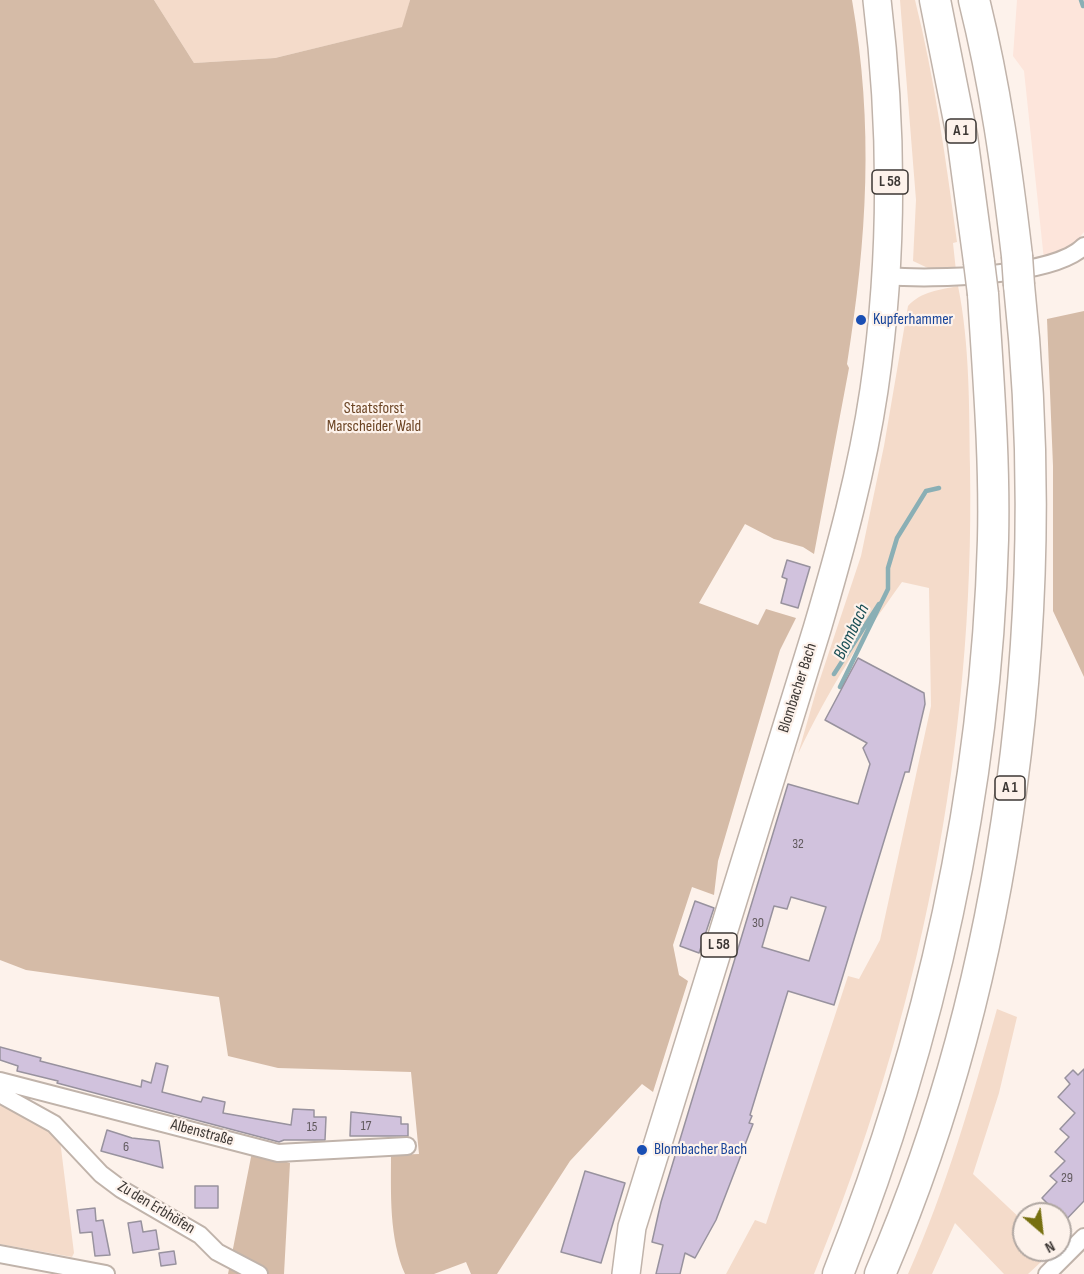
<!DOCTYPE html>
<meta charset="utf-8">
<style>
body{margin:0}
#map{position:relative;width:1084px;height:1274px;overflow:hidden;background:#fdf2eb;font-family:"Sofia Sans Condensed",sans-serif}
canvas{display:block}
.north{position:absolute;left:1012px;top:1202px;width:60px;height:60px;box-sizing:border-box;background:#fdf2eb;border:2px solid #b0a7a2;border-radius:50%;rotate:152deg;font-size:16px;font-weight:700;line-height:24px;text-align:center;color:#3c3734}
.north::after{content:'';display:block;margin:auto;width:21px;height:27px;background:#777010;clip-path:polygon(50% 0,100% 100%,50% 72%,0 100%)}
</style>
<div id="map">
<canvas width="1084" height="1274"></canvas>
<div class="north">N</div>
</div>
<script>
const ctx = document.querySelector('canvas').getContext('2d');
ctx.lineJoin = 'round';
function fill(path, color) { ctx.fillStyle = color; ctx.fill(path, 'evenodd'); }
function strokePath(path, color, width, dash) { ctx.strokeStyle = color; ctx.lineWidth = width; ctx.lineCap = dash ? 'butt' : 'round'; ctx.setLineDash(dash || []); ctx.stroke(path); }
function drawText(font, color, halo, rows, align = 'center') {
  ctx.font = font + ' "Sofia Sans Condensed",sans-serif'; ctx.lineWidth = 4.5; ctx.setLineDash([]); ctx.textBaseline = 'middle'; ctx.strokeStyle = halo; ctx.fillStyle = color; for (const [text, x, y, turn = 0] of rows) {
    ctx.save(); ctx.translate(x, y); ctx.rotate((+turn || 0) * Math.PI / 180); ctx.textAlign = isNaN(turn) ? turn : align; if (halo) ctx.strokeText(text, 0, 0); ctx.fillText(text, 0, 0); ctx.restore();
  }
}
fill(new Path2D(`
 M1017,0h67v232l-16,18 -24,10 -20,-189 -11,-15z`), '#fde5db');
fill(new Path2D(`
 M154,0h256l-7,27 -128,31 -81,5z
 M900,0h15c20,80 31,161 42,242l-4,1 3,28 -26,-2 -17,-8 3,-61z
 M958,286c12,59 11,122 12,182 5,277 -51,551 -156,806h-88l29,-54 11,4 82,-248 11,3 21,-39 51,-234 -2,-118 -27,-6c-42,58 -73,107 -104,172l19,-66 44,-132 23,-110 24,-140c14,-15 31,-16 50,-20z
 M997,1009l20,8 -18,76 -26,81 51,48v28h30l-26,24h-24l-49,-51 -23,51h-24c38,-85 64,-175 89,-265z
 M0,1102l51,26 9,12 14,113 -2,4 -72,-13z`), '#f4dbca');
fill(new Path2D(`
 M0,0h154l40,63 81,-5 127,-31 8,-27h442c22,126 15,238 -5,364l2,4 -35,186 -11,-7 -29,-8 -29,-15 -46,79 59,22 8,-16 30,9 -16,32 -62,211 -4,34 -22,-8 -19,58 6,30 9,6 -35,111 -11,-8 -72,77 -73,113h-26l-5,-12 -32,12h-29c-16,-36 -14,-80 -14,-119l28,-1 -8,-82 -133,-4 -50,-12 -9,-59 -193,-27 -26,-10z
 M1084,311v366l-31,-66v-145l-6,-147z
 M252,1152l38,11 -6,111h-56z`), '#d5bba7');
strokePath(new Path2D(`
 M1081,0l2,6
 M834,674l45,-70
 M840,687l48,-98v-21l9,-30 29,-47 13,-3`), '#8aafb5', 4.5);
const building = new Path2D(`
 M787,560l23,7 -12,41 -17,-5 6,-24 -5,-2z
 M858,658l66,35 1,11 -16,68h-4l-71,233 -46,-14 -38,124 2,1 -3,7 4,1 -37,96 -21,38 -10,-5 -5,21h-24l7,-29 -11,-3 9,-40 127,-418 70,20 12,-40 -7,-16 4,-5 -42,-23zM791,897l35,10 -17,54 -47,-14 12,-41 13,3z
 M695,901l19,7 -15,45 -19,-7z
 M0,1047l41,11 -1,3 101,26 1,-7 9,3 5,-20 12,3 -6,26 39,10 2,-5 22,5 -2,11 68,12 2,-16 21,1v7h12l-1,23h-41l-5,2 -222,-59 1,-2 -41,-10 1,-5 -18,-6z
 M1084,1069v132l-24,25v-12h-20l9,-9 -7,-7 15,-16 -7,-6 15,-15 -10,-9 14,-15 -9,-8 15,-16 -17,-16 12,-13 -5,-6 8,-8 5,5z
 M351,1112l50,5v7h7v12h-58z
 M107,1130l25,8 27,3 4,27 -62,-17z
 M585,1171l40,12 -24,80 -40,-11z
 M195,1186h23v22h-23z
 M95,1208l1,13 7,-1 7,35 -15,1 -3,-24 -12,1 -3,-23z
 M141,1221l2,11 13,-2 3,19 -26,4 -5,-30z
 M174,1251l2,13 -15,2 -2,-13z`);
fill(building, '#d1c2dd');
strokePath(building, '#98929e', 1.5);
const street = new Path2D(`
 M887,276c44,4 167,1 197,-30
 M0,1081l278,72 129,-7
 M0,1094l54,30 47,50 20,15 79,46 17,17 42,22
 M0,1254l106,20
 M1047,1274l37,-37`);
const primary = new Path2D(`
 M626,1274l6,-47 185,-598c23,-78 45,-158 57,-239 19,-130 19,-259 3,-390`);
const highway = new Path2D(`
 M935,0l27,136 17,126
 M974,0c21,84 33,170 43,256
 M838,1274c93,-234 148,-483 155,-734 2,-82 -5,-165 -10,-246
 M880,1274c130,-301 174,-664 139,-989`);
strokePath(street, '#c0b3aa', 20);
strokePath(primary, '#c0b3aa', 30);
strokePath(highway, '#c0b3aa', 33);
strokePath(street, '#fff', 16);
strokePath(primary, '#fff', 27);
strokePath(highway, '#fff', 30);
const highwayBridge = new Path2D(`
 M1017,256l2,29
 M979,262l4,32`);
strokePath(highwayBridge, '#c0b3aa', 33, []);
strokePath(highwayBridge, '#fff', 30);
for (const [x, y, r, color] of [
 [861,320,6,"#1a4fb4"],
 [642,1150,6,"#1a4fb4"]
]) { const dot = new Path2D(); dot.arc(x, y, r, 0, 2 * Math.PI); ctx.fillStyle = color; ctx.fill(dot); strokePath(dot, '#fdf2eb', 2); }
drawText('14px', '#615a5e', null, [
 ["32",798,844],
 ["30",758,923],
 ["17",366,1126],
 ["15",312,1127],
 ["6",126,1147],
 ["29",1067,1178]
]);
for (const [x, y, w] of [
 [961,131,30],
 [890,182,36],
 [1010,788,30],
 [719,945,36]
]) { const box = new Path2D(); box.roundRect(x - w / 2, y - 12, w, 24, 4.5); ctx.fillStyle = '#fdf2eb'; ctx.fill(box); strokePath(box, '#3c3734', 1.5); }
drawText('bold 15px', '#3c3734', null, [
 ["A 1",961,131],
 ["L 58",890,182],
 ["A 1",1010,788],
 ["L 58",719,945]
]);
drawText('16px', '#164399', '#fdf2eb', [
 ["Kupferhammer",873,320],
 ["Blombacher Bach",654,1150]
], 'left');
drawText('16px', '#6b4424', '#fdf2eb', [
 ["Staatsforst",374,409],
 ["Marscheider Wald",374,427]
]);
drawText('16px', '#3c3734', '#fdf2eb', [
 ["Blombacher Bach",798,688,-72],
 ["Albenstraße",202,1133,15],
 ["Zu den Erbhöfen",156,1208,31]
]);
drawText('italic 18px', '#184e55', '#fdf2eb', [
 ["Blombach",852,632,-64]
]);
</script>
